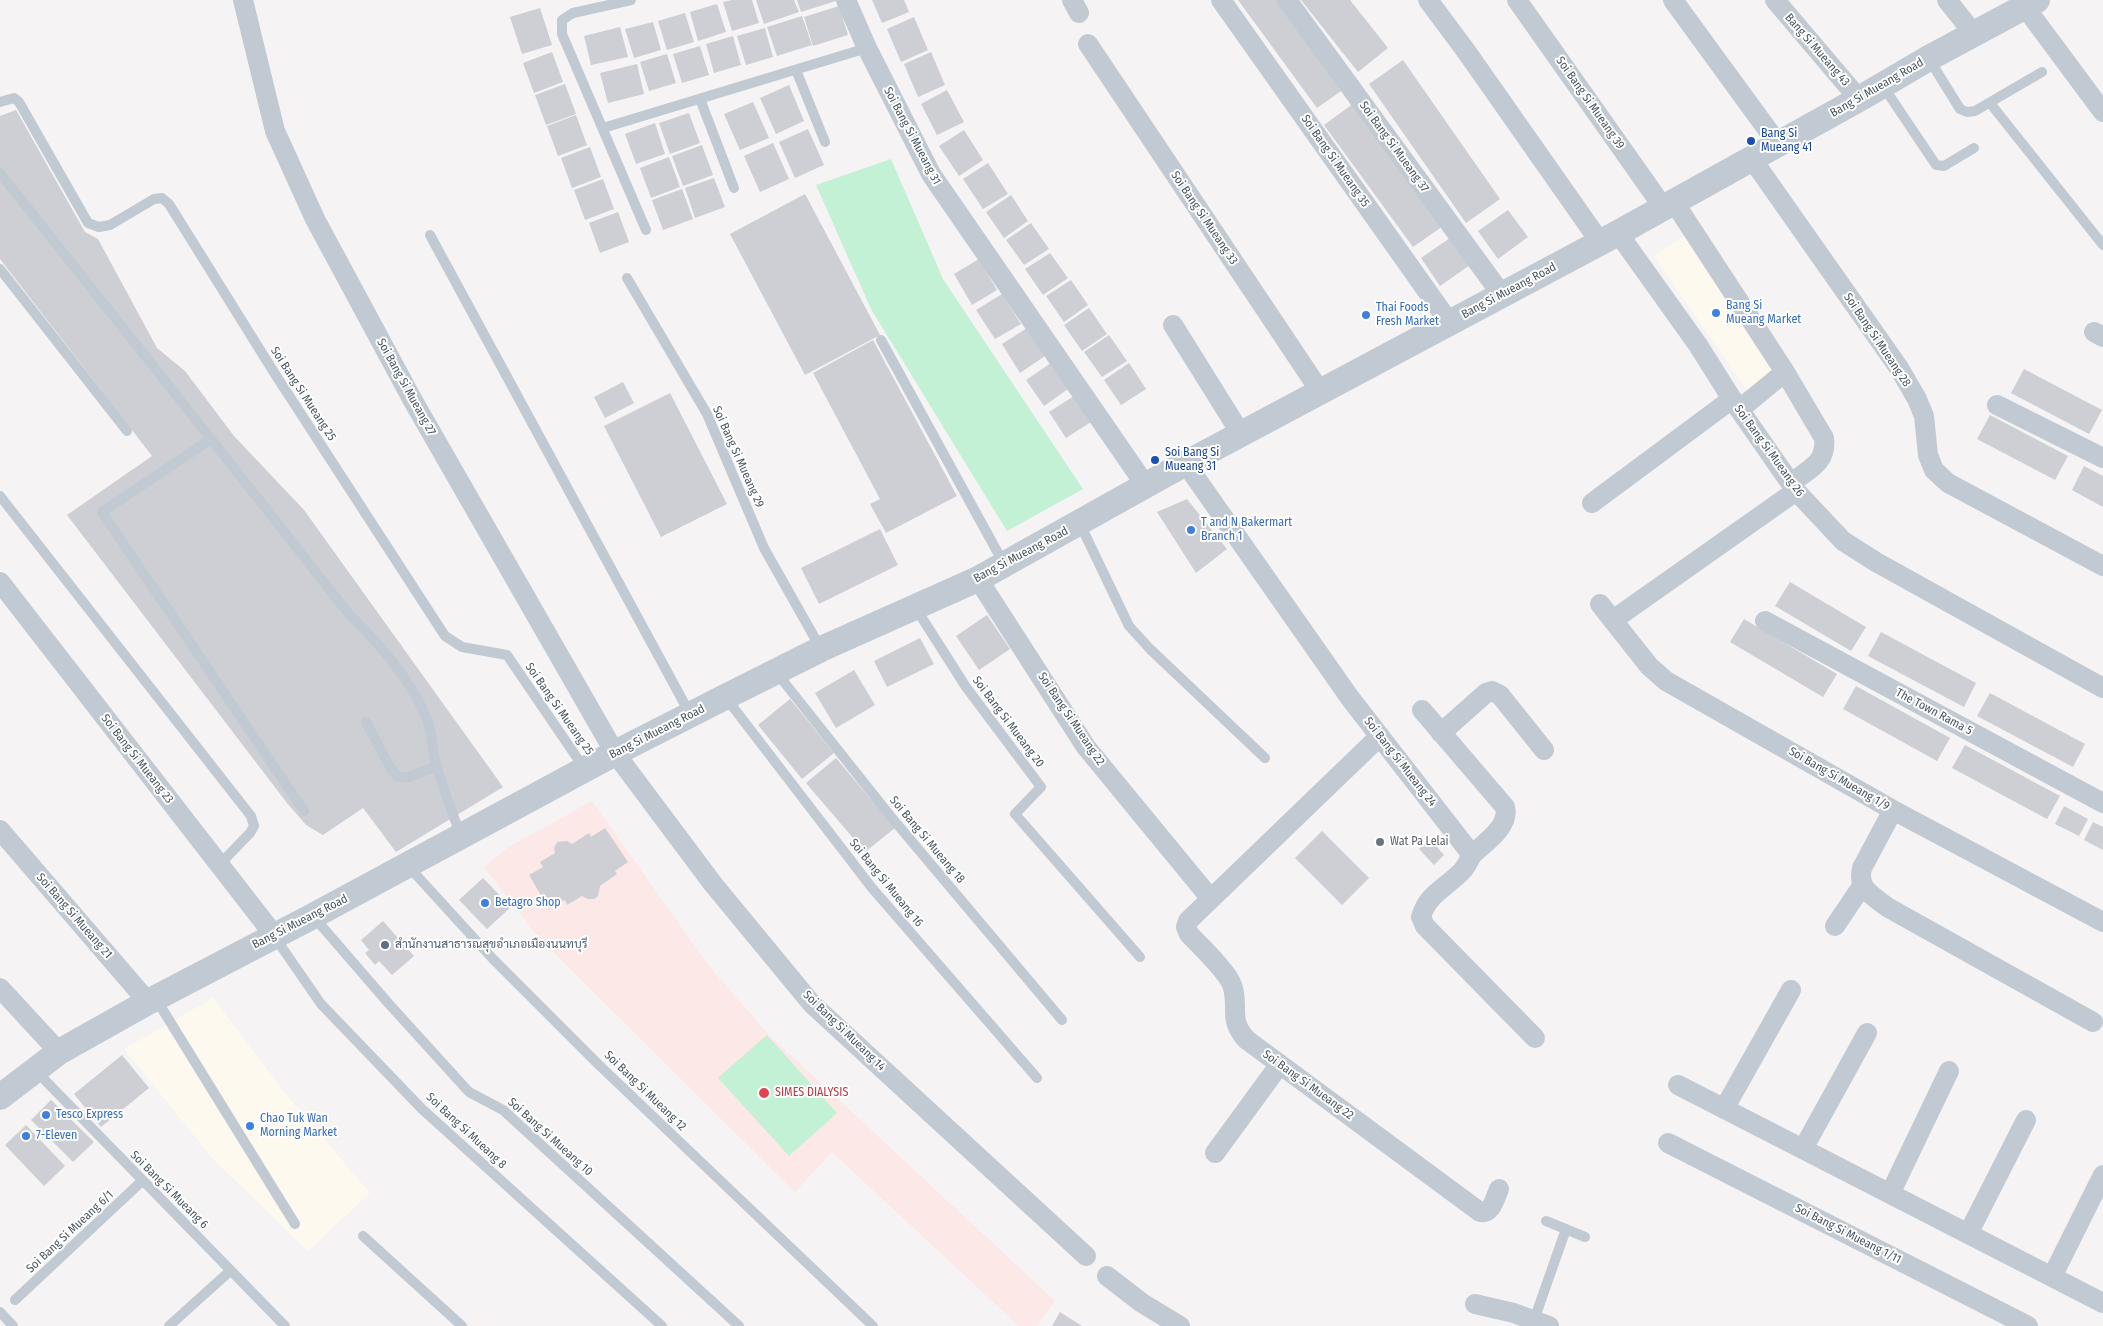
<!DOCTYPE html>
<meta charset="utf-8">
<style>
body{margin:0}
canvas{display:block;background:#f5f3f3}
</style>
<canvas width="2103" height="1326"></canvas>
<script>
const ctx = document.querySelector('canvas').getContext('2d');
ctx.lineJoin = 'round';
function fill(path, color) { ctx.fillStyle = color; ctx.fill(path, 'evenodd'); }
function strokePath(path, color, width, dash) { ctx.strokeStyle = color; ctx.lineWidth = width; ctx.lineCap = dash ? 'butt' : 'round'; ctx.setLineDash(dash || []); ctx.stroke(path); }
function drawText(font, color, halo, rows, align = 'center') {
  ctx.font = font + ' "Fira Sans Condensed",Sarabun,sans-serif'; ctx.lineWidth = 4; ctx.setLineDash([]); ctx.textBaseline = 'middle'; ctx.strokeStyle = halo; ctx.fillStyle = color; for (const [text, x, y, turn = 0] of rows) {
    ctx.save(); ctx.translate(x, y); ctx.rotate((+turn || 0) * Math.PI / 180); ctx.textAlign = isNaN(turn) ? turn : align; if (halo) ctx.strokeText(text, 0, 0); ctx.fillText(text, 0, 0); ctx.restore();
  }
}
fill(new Path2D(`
 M1685,235l94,135 -31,22 -94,-136z
 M213,998l72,95 85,100 -62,58 -95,-92 -89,-110z`), '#fdf9ef');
fill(new Path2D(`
 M592,801l116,164 61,70 286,266 -19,25h-17l-187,-174 -37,40 -255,-253 -56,-72 25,-20z`), '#fce8e6');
fill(new Path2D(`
 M891,159l52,120 140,210 -76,42 -136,-222 -55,-124z
 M767,1035l70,78 -48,43 -71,-78z`), '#c3f1d5');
fill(new Path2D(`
 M732,0h20l7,23 -27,8 -9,-29z
 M756,0h38l5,12 -35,12z
 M797,0h42l-38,12z
 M872,0h32l5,12 -27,11z
 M1238,0h42l64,89 -27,19z
 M1301,0h49l38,48 -30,24z
 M717,4l9,28 -28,9 -8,-29z
 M839,6l9,29 -35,11 -9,-29z
 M540,8l12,37 -30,9 -12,-37z
 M685,13l9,29 -27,8 -9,-29z
 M802,16l10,29 -35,11 -10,-29z
 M914,17l14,33 -27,12 -14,-33z
 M653,22l8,28 -27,8 -9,-29z
 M620,27l8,30 -37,8 -7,-29z
 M765,28l8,29 -27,8 -9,-29z
 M733,36l8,29 -27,8 -8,-29z
 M700,46l9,29 -27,8 -9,-29z
 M552,52l11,30 -29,11 -11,-30z
 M931,52l14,33 -27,12 -14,-33z
 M667,54l9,29 -27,8 -9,-29z
 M1403,60l97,139 -34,24 -97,-139z
 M637,64l7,30 -36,9 -8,-30z
 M565,84l11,30 -30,11 -11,-30z
 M789,85l15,36 -28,13 -16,-36z
 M947,90l17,32 -27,13 -16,-31z
 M753,102l16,36 -29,12 -16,-36z
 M1354,103l89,123 -30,21 -89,-122z
 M16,110l69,122 13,7 59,109 28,23 49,65 70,74 199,277 -107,65 -33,-44 -40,27 -17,-10 -19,-22 -220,-288 85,-59 -152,-197v-143z
 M689,113l11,30 -30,11 -11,-31z
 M576,115l11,30 -29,11 -11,-30z
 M655,123l10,31 -29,10 -11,-30z
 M808,129l16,36 -29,13 -16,-36z
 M964,130l19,30 -24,16 -20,-30z
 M773,143l16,36 -29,13 -16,-36z
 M702,145l11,30 -30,11 -11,-30z
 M590,147l11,30 -29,11 -11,-30z
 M669,157l11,30 -29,11 -11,-30z
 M988,163l20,31 -25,15 -20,-30z
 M714,178l11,29 -30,11 -10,-30z
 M603,179l11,30 -29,11 -11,-30z
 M682,189l11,30 -30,11 -11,-30z
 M805,194l75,141 -75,40 -75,-141z
 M1011,195l17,26 -24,17 -18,-26z
 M1508,210l20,27 -30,22 -20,-28z
 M618,212l11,30 -29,11 -11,-30z
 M1031,223l18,26 -25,16 -18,-25z
 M1450,238l20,27 -30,21 -19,-28z
 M1050,253l18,25 -25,17 -18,-26z
 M979,259l18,31 -25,15 -18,-31z
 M1071,280l17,25 -24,17 -18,-26z
 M1002,294l19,30 -26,15 -19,-29z
 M1089,308l18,26 -25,17 -18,-26z
 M1027,328l18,28 -25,17 -18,-29z
 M1109,335l18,26 -25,16 -18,-25z
 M873,340l84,156 -71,37 -16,-29 10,-5 -67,-126z
 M1051,363l17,26 -24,17 -18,-26z
 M1129,363l17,26 -25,16 -17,-25z
 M2024,369l78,41 -13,24 -78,-41z
 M623,382l11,21 -29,15 -11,-21z
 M670,393l57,111 -66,33 -57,-111z
 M1074,396l17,26 -25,16 -17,-26z
 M1990,415l78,41 -13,24 -78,-41z
 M2084,466l19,10v31l-31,-17z
 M1187,499l40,50 -31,24 -39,-61z
 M880,529l18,36 -79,39 -18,-36z
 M1790,582l76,45 -15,24 -76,-45z
 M987,615l23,34 -31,21 -23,-34z
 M1744,619l93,55 -14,23 -93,-55z
 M1881,632l95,51 -12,24 -96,-51z
 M920,638l14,26 -47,23 -13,-26z
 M854,670l21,35 -39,23 -21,-35z
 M1856,686l94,52 -13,23 -94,-52z
 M1990,693l95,51 -12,23 -96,-51z
 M790,699l44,54 -32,26 -44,-54z
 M1965,745l95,51 -13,23 -95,-51z
 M836,758l59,70 -30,24 -59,-69z
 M2064,806l24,13 -9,17 -24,-12z
 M2093,822l10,5v23l-19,-10z
 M605,828l23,34 -13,9 2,3 -17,12 -2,10 -4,3h-6l-6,-3 -15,9 -2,-5 -16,9 -20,-34 14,-8 -3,-5 15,-9 -1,-5 3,-6 10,-1 5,3 17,-11 2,4z
 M1322,831l47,47 -27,27 -47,-47z
 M1430,839l14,16 -10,10 -15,-16z
 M483,878l28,29 -24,22 -28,-29z
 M383,921l31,35 -22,19 -13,-14 -4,4 -10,-12 4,-3 -8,-10z
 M122,1055l27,33 -48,39 -27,-33z
 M51,1100l43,42 -21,20 -42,-42z
 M26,1125l39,41 -21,20 -39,-41z
 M1060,1312l22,14h-30z`), '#cdcfd5');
strokePath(new Path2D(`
 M631,0l-58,13 -11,7v14l84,196
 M1929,59l31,50 7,3 8,-1 67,-39
 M796,70l29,72
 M1883,86l53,79 8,1 30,-18
 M700,99l34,89
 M0,102l14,-4 5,4 69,121 11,4 11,-2 44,-26 8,-1 7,6 106,170 170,262 17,11 45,8 77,113
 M1990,103l113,142
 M603,128l264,-80
 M0,173l211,266
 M430,235l260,479
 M0,269l127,162
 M627,278l80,136 57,134 57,101
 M881,340l123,224
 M0,496l251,320 3,10 -4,7 -31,32
 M1080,524l49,102 21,23 115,109
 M915,607l51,80 75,100 -26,27 125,143
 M776,672l116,146 170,202
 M726,698l146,190 165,190
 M366,722l25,47 7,8h11l28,-11
 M304,811l-202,-299 109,-73 138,175c31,31 63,66 79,108 4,11 4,26 7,38 7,26 16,50 26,76
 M408,866l84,92 107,107 274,261
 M313,916l76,88 80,88 34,18 236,216
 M274,936l47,68 101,105 240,217
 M156,999l139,225
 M36,1071l249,255
 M1546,1221l39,16
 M363,1236l99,90
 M15,1300l127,-119
 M0,1312l13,14
 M1534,1320l32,-91
 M169,1326l61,-55`), '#c1cad2', 10);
strokePath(new Path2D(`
 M243,0l32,131 40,88 97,180 203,354 98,131 99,120 274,252
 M846,0l21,48 64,126 215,312
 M1072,0l7,13
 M1221,0l228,322
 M1287,0l215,295
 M1428,0l38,51 134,191
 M1517,0l146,207
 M1673,0l105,144
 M1775,0l84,99
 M1947,0l27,34
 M2025,7l78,105
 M1088,44l232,347
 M1752,159l147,209 18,31 7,17 4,39 6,15 14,13 155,83
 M1674,202l111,170 39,66c3,25 -15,31 -33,45
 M1618,233l80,112 34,54 64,92 47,50 33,21 227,126
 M1173,325l68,109
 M2094,332l9,5
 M1997,405l106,53
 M1740,409l45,-37
 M1186,464l164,234 122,157c-3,5 -6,12 -10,16 -16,17 -34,22 -41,46l4,9 110,112
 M1592,503l140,-104
 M978,579l108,168 125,152
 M0,582l274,353
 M1600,604l49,62 17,15 227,129 210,112
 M1613,620l183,-129
 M1765,621l338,182
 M1422,710l83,97c5,20 -20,35 -33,48
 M1441,733l45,-40 6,-2 8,4 44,55
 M1380,736l-192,185 -2,6 3,7c11,12 38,37 43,51 8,22 -5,34 15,55l233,172c12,2 15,-14 19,-23
 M1893,810l-31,58c-5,21 10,27 25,39l206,115
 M0,830l148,172
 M1835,926l27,-40
 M0,988l59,64
 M1678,1085l425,218
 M1724,1109l67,-119
 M1668,1143l360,183
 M1803,1149l64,-116
 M1215,1153l65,-89
 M1890,1194l59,-123
 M1968,1234l58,-114
 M1107,1276l35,27 38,23
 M2052,1277l51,-102
 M1475,1304l39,9 35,13`), '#c1cad2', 20);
strokePath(new Path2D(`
 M0,1097l59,-45 89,-50 165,-86 302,-163 110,-56 96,-48 157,-70 188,-105 452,-241 241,-134 70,-41 108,-58`), '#c1cad2', 26);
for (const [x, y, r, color] of [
 [1751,141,5,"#1a4fb4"],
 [1716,313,5,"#3f7fe0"],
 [1366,315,5,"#3f7fe0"],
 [1155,460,5,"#1a4fb4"],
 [1191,530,5,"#3f7fe0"],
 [1380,842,5,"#6b7280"],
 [485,903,5,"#3f7fe0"],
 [385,945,5,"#5c6f8a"],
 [764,1093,6,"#e0444e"],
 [46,1115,5,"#3f7fe0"],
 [250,1126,5,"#3f7fe0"],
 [26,1136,5,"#3f7fe0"]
]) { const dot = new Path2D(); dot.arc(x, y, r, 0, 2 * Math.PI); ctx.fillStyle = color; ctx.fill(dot); strokePath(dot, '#fff', 2); }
drawText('12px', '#4a5661', '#fff', [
 ["Bang Si Mueang 43",1817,50,49],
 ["Bang Si Mueang Road",1877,88,-30],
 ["Soi Bang Si Mueang 39",1590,103,55],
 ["Soi Bang Si Mueang 31",912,136,62],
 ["Soi Bang Si Mueang 37",1394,147,54],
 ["Soi Bang Si Mueang 35",1335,161,55],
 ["Soi Bang Si Mueang 33",1204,218,56],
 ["Bang Si Mueang Road",1509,291,-28],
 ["Soi Bang Si Mueang 28",1877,340,56],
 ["Soi Bang Si Mueang 27",406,387,61],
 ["Soi Bang Si Mueang 25",303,394,57],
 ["Soi Bang Si Mueang 26",1769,451,54],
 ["Soi Bang Si Mueang 29",738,457,66],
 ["Bang Si Mueang Road",1021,555,-28],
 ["Soi Bang Si Mueang 25",559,709,55],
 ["The Town Rama 5",1934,712,28],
 ["Soi Bang Si Mueang 22",1071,719,56],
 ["Soi Bang Si Mueang 20",1008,722,53],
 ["Bang Si Mueang Road",657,732,-27],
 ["Soi Bang Si Mueang 23",137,759,52],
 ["Soi Bang Si Mueang 24",1400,762,52],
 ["Soi Bang Si Mueang 1/9",1839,779,30],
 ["Soi Bang Si Mueang 18",927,840,50],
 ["Soi Bang Si Mueang 16",886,883,51],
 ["Soi Bang Si Mueang 21",74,916,49],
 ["Bang Si Mueang Road",300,922,-27],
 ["Soi Bang Si Mueang 14",844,1031,44],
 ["Soi Bang Si Mueang 22",1308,1085,36],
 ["Soi Bang Si Mueang 12",645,1091,44],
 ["Soi Bang Si Mueang 8",466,1131,43],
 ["Soi Bang Si Mueang 10",550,1137,42],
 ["Soi Bang Si Mueang 6",169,1190,45],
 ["Soi Bang Si Mueang 6/1",70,1232,-43],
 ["Soi Bang Si Mueang 1/11",1848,1234,27]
]);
drawText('12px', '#164399', '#fff', [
 ["Bang Si",1761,134],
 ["Mueang 41",1761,148],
 ["Soi Bang Si",1165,453],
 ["Mueang 31",1165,467]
], 'left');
drawText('12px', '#366cbe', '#fff', [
 ["Bang Si",1726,306],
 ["Mueang Market",1726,320],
 ["Thai Foods",1376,308],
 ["Fresh Market",1376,322],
 ["T and N Bakermart",1201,523],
 ["Branch 1",1201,537],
 ["Betagro Shop",495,903],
 ["Tesco Express",56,1115],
 ["Chao Tuk Wan",260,1119],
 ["Morning Market",260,1133],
 ["7-Eleven",36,1136]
], 'left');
drawText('12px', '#5b616d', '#fff', [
 ["Wat Pa Lelai",1390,842]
], 'left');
drawText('12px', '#4e5e75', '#fff', [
 ["สำนักงานสาธารณสุขอำเภอเมืองนนทบุรี",395,945]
], 'left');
drawText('12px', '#be3a42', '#fff', [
 ["SIMES DIALYSIS",775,1093]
], 'left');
</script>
